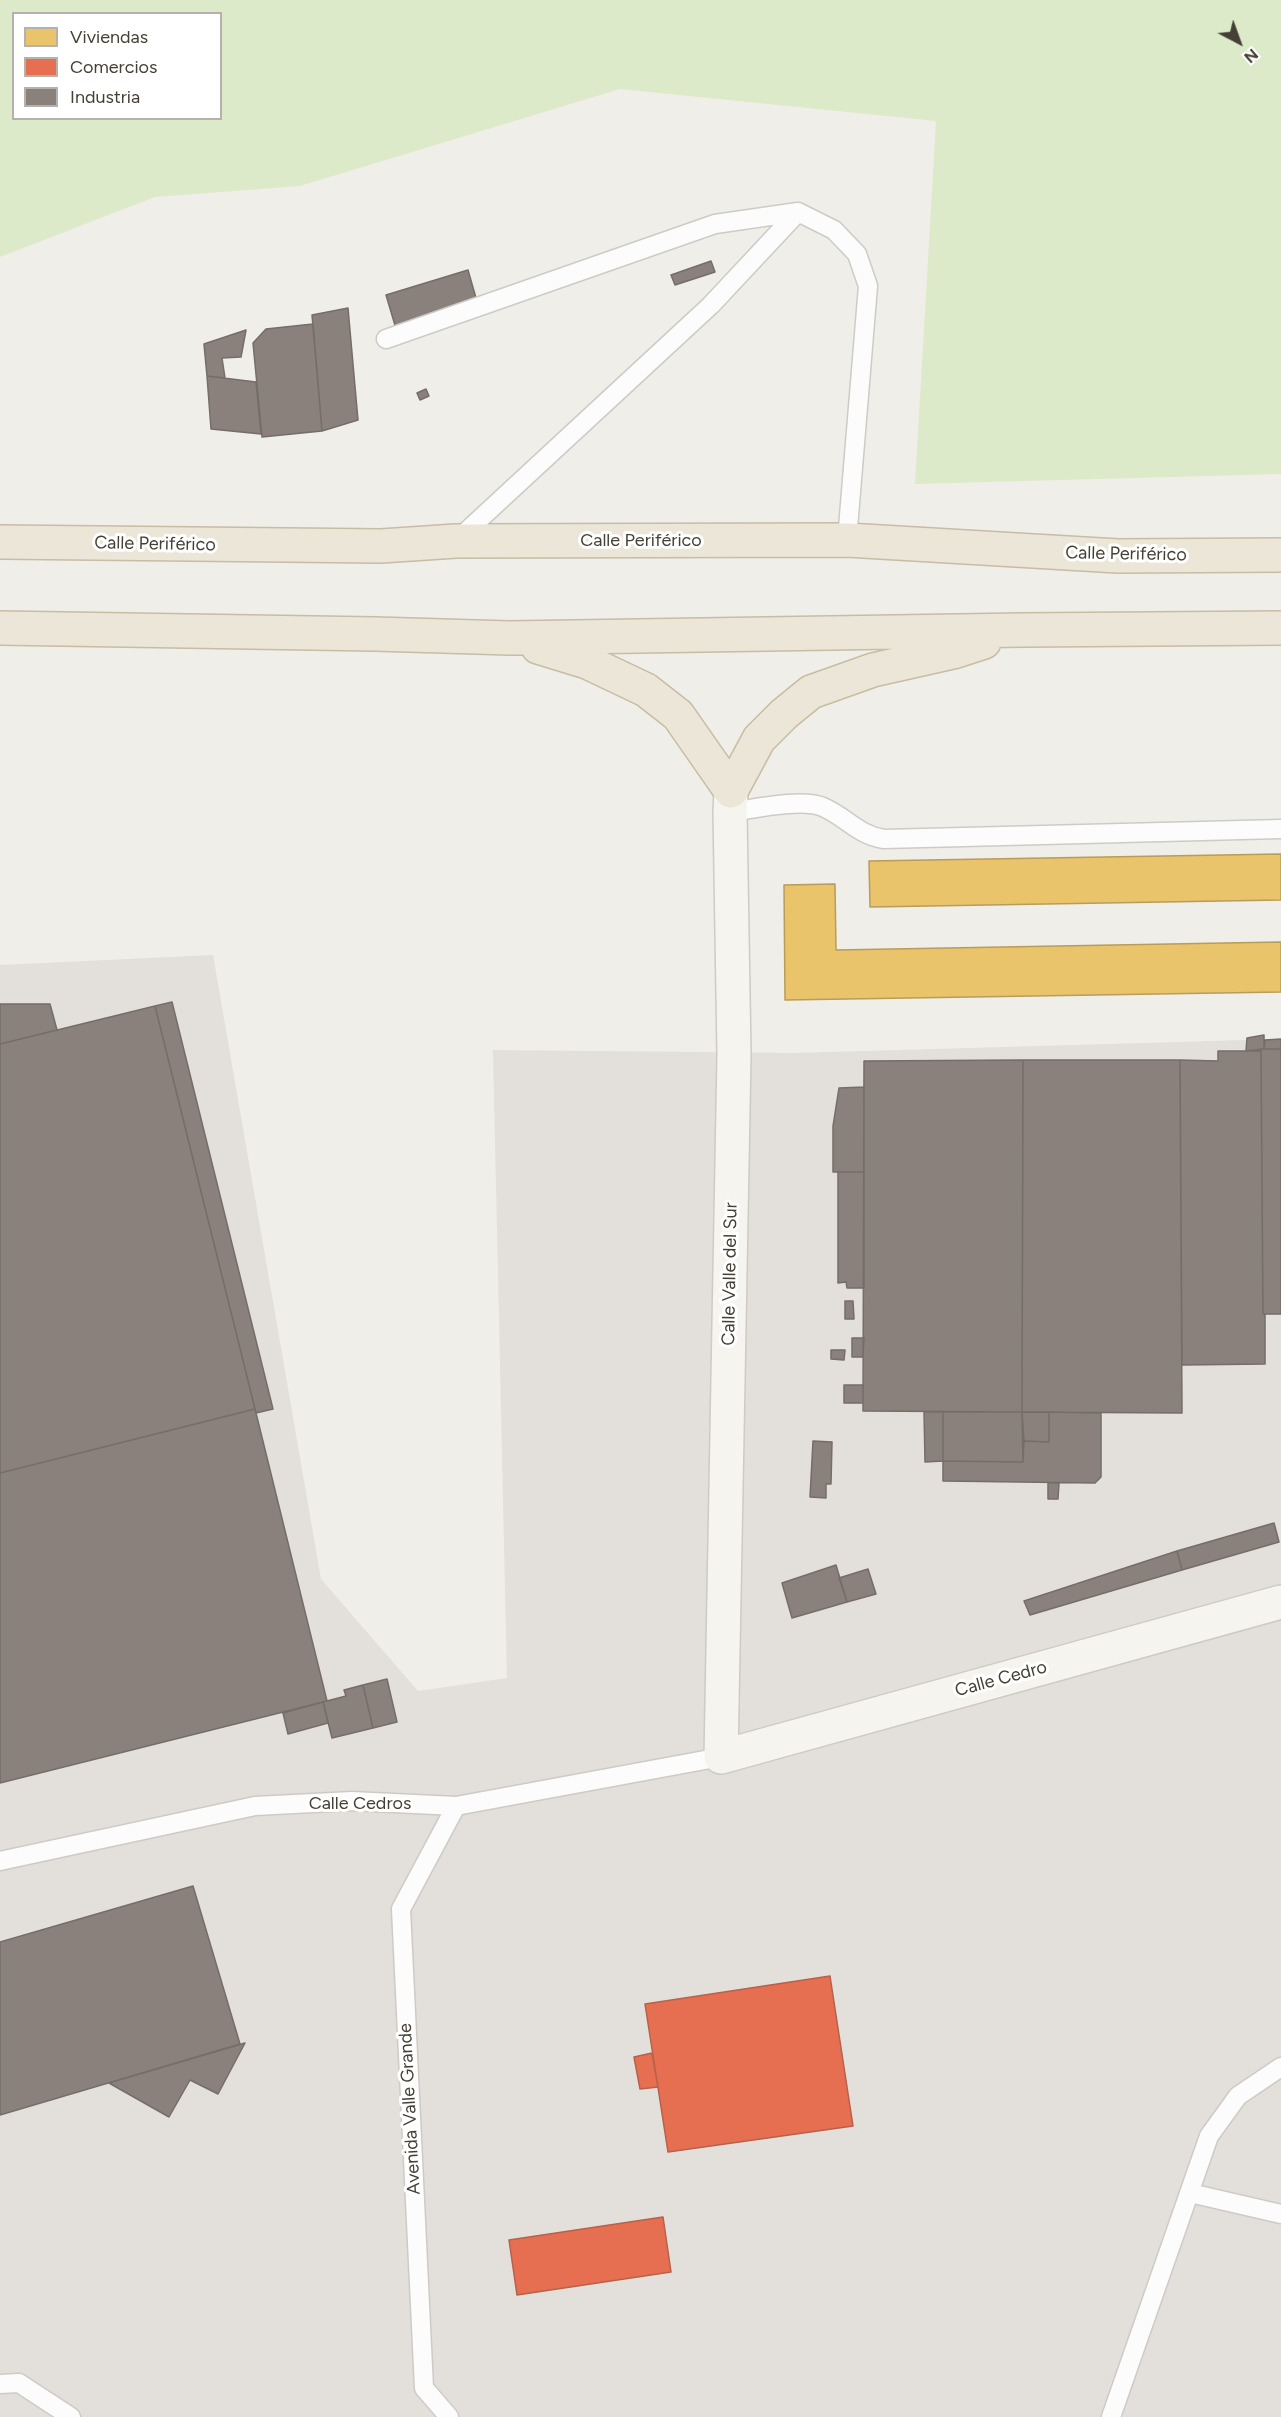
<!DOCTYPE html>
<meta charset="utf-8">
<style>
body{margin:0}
#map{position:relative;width:1281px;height:2417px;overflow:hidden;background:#f0eee9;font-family:Figtree,sans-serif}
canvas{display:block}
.legend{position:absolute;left:12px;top:12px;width:210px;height:108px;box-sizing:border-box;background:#fff;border:2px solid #b5b2ae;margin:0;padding:8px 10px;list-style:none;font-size:18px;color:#453f35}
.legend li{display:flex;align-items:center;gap:12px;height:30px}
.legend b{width:30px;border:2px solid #b5b2ae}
.north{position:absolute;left:1209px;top:12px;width:60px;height:60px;-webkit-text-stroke:4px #fff;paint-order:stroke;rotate:139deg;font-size:16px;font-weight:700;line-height:24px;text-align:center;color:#453f35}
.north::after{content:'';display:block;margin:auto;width:21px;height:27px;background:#453f35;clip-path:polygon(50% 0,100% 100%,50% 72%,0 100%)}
</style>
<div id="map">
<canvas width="1281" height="2417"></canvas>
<ul class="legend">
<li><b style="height:16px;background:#e9c46a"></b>Viviendas</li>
<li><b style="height:16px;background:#e76f51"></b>Comercios</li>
<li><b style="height:16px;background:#8a817c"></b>Industria</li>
</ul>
<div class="north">N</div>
</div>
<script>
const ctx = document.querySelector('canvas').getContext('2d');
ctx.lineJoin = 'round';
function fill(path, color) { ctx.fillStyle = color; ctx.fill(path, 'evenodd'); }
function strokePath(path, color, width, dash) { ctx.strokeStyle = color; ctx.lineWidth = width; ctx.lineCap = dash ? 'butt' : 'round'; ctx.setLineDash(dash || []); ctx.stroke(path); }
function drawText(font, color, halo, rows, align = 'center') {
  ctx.font = font + ' Figtree,sans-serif'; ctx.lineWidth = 6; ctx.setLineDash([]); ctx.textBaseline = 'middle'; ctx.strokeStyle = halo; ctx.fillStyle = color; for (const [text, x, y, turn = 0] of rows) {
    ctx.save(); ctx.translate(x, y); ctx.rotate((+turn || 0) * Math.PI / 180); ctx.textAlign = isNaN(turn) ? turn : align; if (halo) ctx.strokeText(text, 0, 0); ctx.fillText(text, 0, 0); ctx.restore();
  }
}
fill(new Path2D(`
 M213,955l108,624 97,112 89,-13 -14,-628 302,3 486,-14v1378h-1281v-1452z`), '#e3dfda');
fill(new Path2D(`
 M0,0h1281v474l-366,10 21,-363 -316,-32 -320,97 -145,11 -155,60zM14,14h206v104h-206z`), '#dceac9');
const homes = new Path2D(`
 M1281,854v46l-411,7 -1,-46z
 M835,884l1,66 445,-8v50l-496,8 -1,-115z`);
fill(homes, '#e9c46a');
strokePath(homes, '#b89c5a', 1.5);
const shops = new Path2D(`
 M830,1976l23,150 -185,26 -23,-148z
 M652,2053l6,34 -18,2 -6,-32z
 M663,2217l8,55 -154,23 -8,-55z`);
fill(shops, '#e76f51');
strokePath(shops, '#b66149', 1.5);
const industry = new Path2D(`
 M711,261l4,11 -40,13 -4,-10z
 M468,270l10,35 -81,27 -11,-37z
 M348,308l10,112 -36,11 -10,-116z
 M313,324l9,107 -60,6 -9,-94 13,-14z
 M246,330l-5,27 -19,1 3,20 -18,-2 -3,-32z
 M207,376l49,6 5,52 -50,-5z
 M426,389l3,7 -9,4 -3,-7z
 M172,1002l101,407 -17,4 -101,-407z
 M0,1004h50l7,26 -57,14z
 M155,1006l100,403 -255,64v-429z
 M1264,1035v14l-18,2 1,-13z
 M1281,1039v10h-17l1,-9z
 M1261,1049h20v265h-18z
 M1218,1051h43l2,263h2v50l-83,1 -2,-305 38,1z
 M1023,1060l-1,352 -159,-1 1,-350z
 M1023,1060h157l2,353 -160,-1z
 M864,1087v85h-31v-46l6,-38z
 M838,1172h26v116h-17l-1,-6 -8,1z
 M845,1301h8l1,18h-9z
 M852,1338h12l-1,19h-11z
 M831,1350h14l-1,10 -13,-1z
 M844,1385h19v18h-19z
 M255,1409l72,292 -327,82v-310z
 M924,1412h19v49l-18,1z
 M943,1412h79l1,50 -80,-1z
 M1022,1412h27v30l-25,-1z
 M1049,1412l52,1v64l-6,6 -152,-2v-20l80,1 1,-21 25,1z
 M813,1441l19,1 -1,42h-5v14l-16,-1z
 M1048,1483h11l-1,16h-10z
 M1274,1523l5,19 -97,28 -5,-19z
 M1177,1551l5,19 -152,45 -6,-14z
 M836,1565l11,37 -55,16 -10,-35z
 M868,1569l8,25 -29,8 -8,-24z
 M387,1679l10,43 -24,6 -10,-43z
 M363,1685l10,43 -41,10 -9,-36 23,-6 -2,-6z
 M323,1702l5,21 -40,11 -5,-21z
 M193,1886l47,158 -240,71v-173z
 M245,2043l-27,51 -28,-14 -21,37 -60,-34z`);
fill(industry, '#8a817c');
strokePath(industry, '#756d67', 1.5);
const lane = new Path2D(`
 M386,339l329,-115 83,-12 36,18 23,24 11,32 -21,254
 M456,541l255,-236 87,-93
 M730,812c23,-3 72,-14 93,-5 23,10 35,28 61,32l397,-10
 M0,1861l255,-55 97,-5 104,5 265,-49
 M1190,2193l91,21
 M0,2384l19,-1 52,34
 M449,2417l-25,-29 -23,-479 55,-103
 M1111,2417l98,-281 29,-40 43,-29`);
const secondary = new Path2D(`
 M731,791l-1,21 4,243 -13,702 560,-155`);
const highway = new Path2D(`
 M0,542l381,4 75,-5 391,-1 271,16 163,-1
 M0,628l375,6 135,4 513,-8 258,-2
 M538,647l49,15 59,28 32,25 53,76 28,-52 25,-25 27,-22 62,-22 80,-18 31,-10`);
strokePath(lane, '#cecbc6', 21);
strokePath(secondary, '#cecbc0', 36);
strokePath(highway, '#c7bca4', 36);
strokePath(lane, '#fdfcfc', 18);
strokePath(secondary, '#f6f4ee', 33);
strokePath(highway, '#ece6d8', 33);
drawText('18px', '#453f35', '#fff', [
 ["Calle Periférico",641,541],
 ["Calle Periférico",155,544,1],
 ["Calle Periférico",1126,554,1],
 ["Calle Valle del Sur",730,1274,-89],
 ["Calle Cedro",1001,1679,-15],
 ["Calle Cedros",360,1804],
 ["Avenida Valle Grande",410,2109,-93]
]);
</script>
